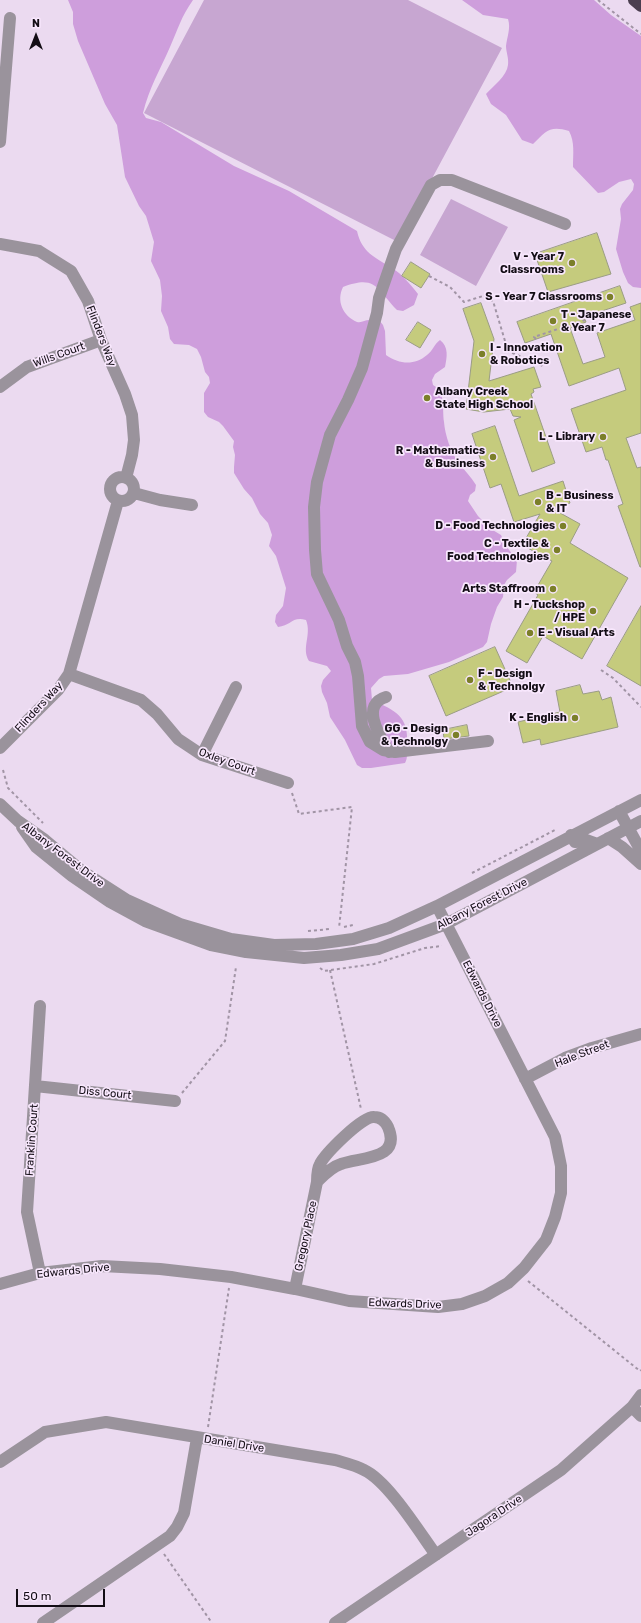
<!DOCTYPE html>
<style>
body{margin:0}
#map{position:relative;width:641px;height:1623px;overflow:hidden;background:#ebdaf0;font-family:Rubik,sans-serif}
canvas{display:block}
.north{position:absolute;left:16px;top:16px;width:40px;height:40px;-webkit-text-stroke:3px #f8e7fd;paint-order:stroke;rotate:0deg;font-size:11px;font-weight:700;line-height:16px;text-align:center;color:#130d15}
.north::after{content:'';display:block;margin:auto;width:14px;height:18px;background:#130d15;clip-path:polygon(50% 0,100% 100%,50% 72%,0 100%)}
.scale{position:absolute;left:16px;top:1589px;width:89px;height:18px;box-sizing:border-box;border:2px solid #130d15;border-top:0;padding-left:5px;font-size:12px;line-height:14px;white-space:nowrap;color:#130d15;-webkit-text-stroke:3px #f8e7fd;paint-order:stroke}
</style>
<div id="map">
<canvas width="641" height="1623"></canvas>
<div class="north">N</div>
<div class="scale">50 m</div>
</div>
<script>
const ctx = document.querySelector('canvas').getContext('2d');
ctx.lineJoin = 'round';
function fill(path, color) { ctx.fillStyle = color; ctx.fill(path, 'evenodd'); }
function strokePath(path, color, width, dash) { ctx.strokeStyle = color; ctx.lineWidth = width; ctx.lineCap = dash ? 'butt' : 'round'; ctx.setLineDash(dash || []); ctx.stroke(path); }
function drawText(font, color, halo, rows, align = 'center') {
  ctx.font = font + ' Rubik,sans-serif'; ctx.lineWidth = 3.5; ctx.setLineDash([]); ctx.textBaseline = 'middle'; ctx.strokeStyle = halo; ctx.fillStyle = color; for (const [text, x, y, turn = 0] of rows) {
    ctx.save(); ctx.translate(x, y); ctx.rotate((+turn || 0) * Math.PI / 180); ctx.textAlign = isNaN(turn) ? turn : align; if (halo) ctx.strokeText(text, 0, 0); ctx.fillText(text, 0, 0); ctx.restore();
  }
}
fill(new Path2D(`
 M204,0h204l94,48 -104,194 -254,-129z
 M451,199l57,28 -32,59 -56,-31z`), '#c7a6d1');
fill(new Path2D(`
 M68,0h125c-12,17 -15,29 -23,47 -10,23 -21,41 -27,66l3,5 15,4 73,44 55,25 68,40c5,22 18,26 35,37 10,6 19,17 26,26l-4,11 -11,6 -6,-1c-20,-20 -20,-36 -54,-23 -7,14 0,29 14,35 5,1 8,-2 12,-2 4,0 7,0 10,0l4,5 2,6 1,24c13,9 28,11 41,0 6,-4 7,-11 13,-15 9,7 7,17 5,27l-10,7 -3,6 1,5c13,7 9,24 11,37 1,13 7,31 15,41 6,8 12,14 17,22l-1,6 -5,4 -2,6 10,15 13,13 10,6 5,11 11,14 -1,12 -9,8 -3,5 -1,12 -6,10 -6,17 -4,18 -4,5 -34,15 -41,12 -24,2 -5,3 -8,9 1,12c24,11 37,16 35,45 0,6 1,13 -2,18l-34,5h-9l-5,-3 -12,-25 -15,-23 -3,-14 -5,-11 -1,-6 2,-6 8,-9 -4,-5 -18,-5c-8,-13 3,-26 -3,-41 -14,-4 -15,6 -28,7l-3,-5 1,-7 7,-9 3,-18 -10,-32 -7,-10 3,-11 -4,-12 -8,-9 -8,-16 -8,-9 -10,-16v-6l1,-12 -2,-8 1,-6 -11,-15 -4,-4 -11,-5 -4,-5v-19l6,-10 -1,-6 -4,-5 -4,-15 -4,-8 -8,-4 -15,-1 -4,-5 -2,-12 -7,-16 1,-15 -2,-16 -9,-19 3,-19 -8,-26 -7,-10 -14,-29 -8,-52 -12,-21 -27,-63 -5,-17v-12z
 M462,0h132l17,15 30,21v252l-8,-1 -5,-4 -5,-11 -7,-23 5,-30 -1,-10 2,-5 11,-14 1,-6 -3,-5 -12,3 -15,10 -6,1 -25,-26c0,-13 2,-25 -4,-36 -19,-6 -23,0 -36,13l-11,-4 -16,-25 -15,-11 -5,-10c7,-8 21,-18 22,-29 1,-7 -2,-13 -2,-19 1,-9 5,-18 2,-27l-25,-4z`), '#ce9edc');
const building = new Path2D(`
 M597,233l14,41 -63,18 -13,-38z
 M411,262l19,12 -9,14 -19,-12z
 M620,286l6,17 -42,14 2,5 -16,6 13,36 22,-7 -8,-24 38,-13 -5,-13 11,-4v130l-15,5 11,30 4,-1v100h-1l-22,-61 5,-2 -15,-44h-2l-4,-13 -16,5 -15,-43 55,-19 -7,-22 -50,18 -18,-52 -26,9 -8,-21z
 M481,303l13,36 -5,42 45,-14 7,20 -8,2 1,3 -3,2 24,69 -23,9 -18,-52 7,-3 -8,-1 -3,-7 -26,3 -18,-3 8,-68 -11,-32z
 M418,322l13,8 -11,18 -14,-8z
 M495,426l24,70 44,-15 7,22 -17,6 27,15 -10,19 58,35 -46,81 -39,-23 -16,27 -21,-12 32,-56 -4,-3 18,-31 -30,-16 18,-31 -26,8 -13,-38 -11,4 -18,-54z
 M641,606v80l-34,-20z
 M495,647l18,40 -67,29 -17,-40z
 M580,685l3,9 16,-3 3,9 9,-3 7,30 -77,18 -1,-6 -17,4 -5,-21 42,-10 -4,-21z
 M467,725l2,11 -25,3 -1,-9z`);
fill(building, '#c5cb7d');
strokePath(building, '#9a9c84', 1);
strokePath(new Path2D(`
 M598,0l43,34
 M429,276l21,11 14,15 19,-6 10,5 15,50 37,16
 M536,339l-2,-2 51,-17
 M601,670l12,8 28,29
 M3,770l5,18 35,35
 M292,793l7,21 53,-7 -13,121
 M472,873l83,-43
 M344,927l9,-2
 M308,931l22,-2
 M320,968l4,3 50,-7 51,-16 17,-2
 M330,970l31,139
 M182,1093l43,-52 11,-74
 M528,1281l112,90 1,-1
 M208,1427l21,-139
 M164,1554l48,69`), '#a194a5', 2, [3, 3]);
strokePath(new Path2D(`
 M0,142l10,-124
 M0,244l39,7 32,20 17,30 13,39 24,54 7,21 2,25 -2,15 -6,23
 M0,387l27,-20 74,-27
 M110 489a12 12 0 1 1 24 0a12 12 0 1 1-24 0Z
 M134,493l26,7 32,5
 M69,674l72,26 16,14 21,25 24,16 86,28
 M386,697c-27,8 -5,41 3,55
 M488,741l-93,11 -12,-2 -13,-8 -8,-16 -4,-50 -3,-14 -8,-16 -8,-26 -22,-46 -2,-24 -1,-43 3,-25 13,-47 18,-35 14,-32 15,-55 2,-15 17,-49 35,-64 9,-5h12l113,44
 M0,748l58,-58 11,-16 49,-173
 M202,755l34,-68
 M0,804l18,17 27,19 37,31 45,29 53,24 51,15 43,6 42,-1 37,-5 36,-11 48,-22 204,-106
 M619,811l22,40
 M22,827l14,20 36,29 38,26 35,19 66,24 35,7 58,6 37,-3 37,-6 68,-25 195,-103
 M571,835l4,7 11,-2 11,4
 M608,838l14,9 19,17
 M525,1079l40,-21 27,-10 49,-14
 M35,1086l140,15
 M40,1273l-13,-61 13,-206
 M0,1284l40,-11 62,-7 58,3 71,8 64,12 54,12 89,6 24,-3 23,-8 23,-13 16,-15 22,-28 9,-23 6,-24v-27l-6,-29 -118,-231
 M295,1289l22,-107c0,-5 0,-13 3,-18 5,-10 42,-48 54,-47 6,0 11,4 14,10 14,33 -27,30 -47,37 -10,3 -17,11 -24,18
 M632,1407l9,9
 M0,1462l45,-30 61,-10 229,38c10,3 20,5 29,10 24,11 56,63 72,85
 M43,1623l127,-87 7,-9 7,-14 13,-75
 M335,1623l226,-153 71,-63 9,-12`), '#9a939c', 12);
strokePath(new Path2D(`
 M634,0l7,6`), '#4b3e50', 12);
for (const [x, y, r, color] of [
 [572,263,4,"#7b7f29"],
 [610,297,4,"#7b7f29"],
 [553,321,4,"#7b7f29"],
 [482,354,4,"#7b7f29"],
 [427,398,4,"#7b7f29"],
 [603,437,4,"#7b7f29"],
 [493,457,4,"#7b7f29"],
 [538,502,4,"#7b7f29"],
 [563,526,4,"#7b7f29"],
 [557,550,4,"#7b7f29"],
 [553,589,4,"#7b7f29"],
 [593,611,4,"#7b7f29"],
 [530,633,4,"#7b7f29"],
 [470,680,4,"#7b7f29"],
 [575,718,4,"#7b7f29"],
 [456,735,4,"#7b7f29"]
]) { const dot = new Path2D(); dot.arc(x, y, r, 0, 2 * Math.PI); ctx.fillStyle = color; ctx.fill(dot); strokePath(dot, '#f8e7fd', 1.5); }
drawText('bold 11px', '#130d15', '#f8e7fd', [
 ["V - Year 7",564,257],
 ["Classrooms",564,270],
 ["S - Year 7 Classrooms",602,297],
 ["T - Japanese",561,315,"left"],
 ["& Year 7",561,328,"left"],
 ["I - Innovation",490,348,"left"],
 ["& Robotics",490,361,"left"],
 ["Albany Creek",435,392,"left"],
 ["State High School",435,405,"left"],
 ["L - Library",595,437],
 ["R - Mathematics",485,451],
 ["& Business",485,464],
 ["B - Business",546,496,"left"],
 ["& IT",546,509,"left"],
 ["D - Food Technologies",555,526],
 ["C - Textile &",549,544],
 ["Food Technologies",549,557],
 ["Arts Staffroom",545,589],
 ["H - Tuckshop",585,605],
 ["/ HPE",585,618],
 ["E - Visual Arts",538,633,"left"],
 ["F - Design",478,674,"left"],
 ["& Technolgy",478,687,"left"],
 ["K - English",567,718],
 ["GG - Design",448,729],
 ["& Technolgy",448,742]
], 'right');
drawText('11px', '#130d15', '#f8e7fd', [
 ["Flinders Way",101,336,69],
 ["Wills Court",59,355,-20],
 ["Flinders Way",39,707,-47],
 ["Oxley Court",227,762,20],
 ["Albany Forest Drive",63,855,37],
 ["Albany Forest Drive",482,904,-27],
 ["Edwards Drive",482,994,63],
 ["Hale Street",582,1054,-21],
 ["Diss Court",105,1093,6],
 ["Franklin Court",32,1140,-86],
 ["Gregory Place",306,1236,-78],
 ["Edwards Drive",73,1271,-6],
 ["Edwards Drive",405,1304,2],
 ["Daniel Drive",234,1444,9],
 ["Jagora Drive",494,1516,-34]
]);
</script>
